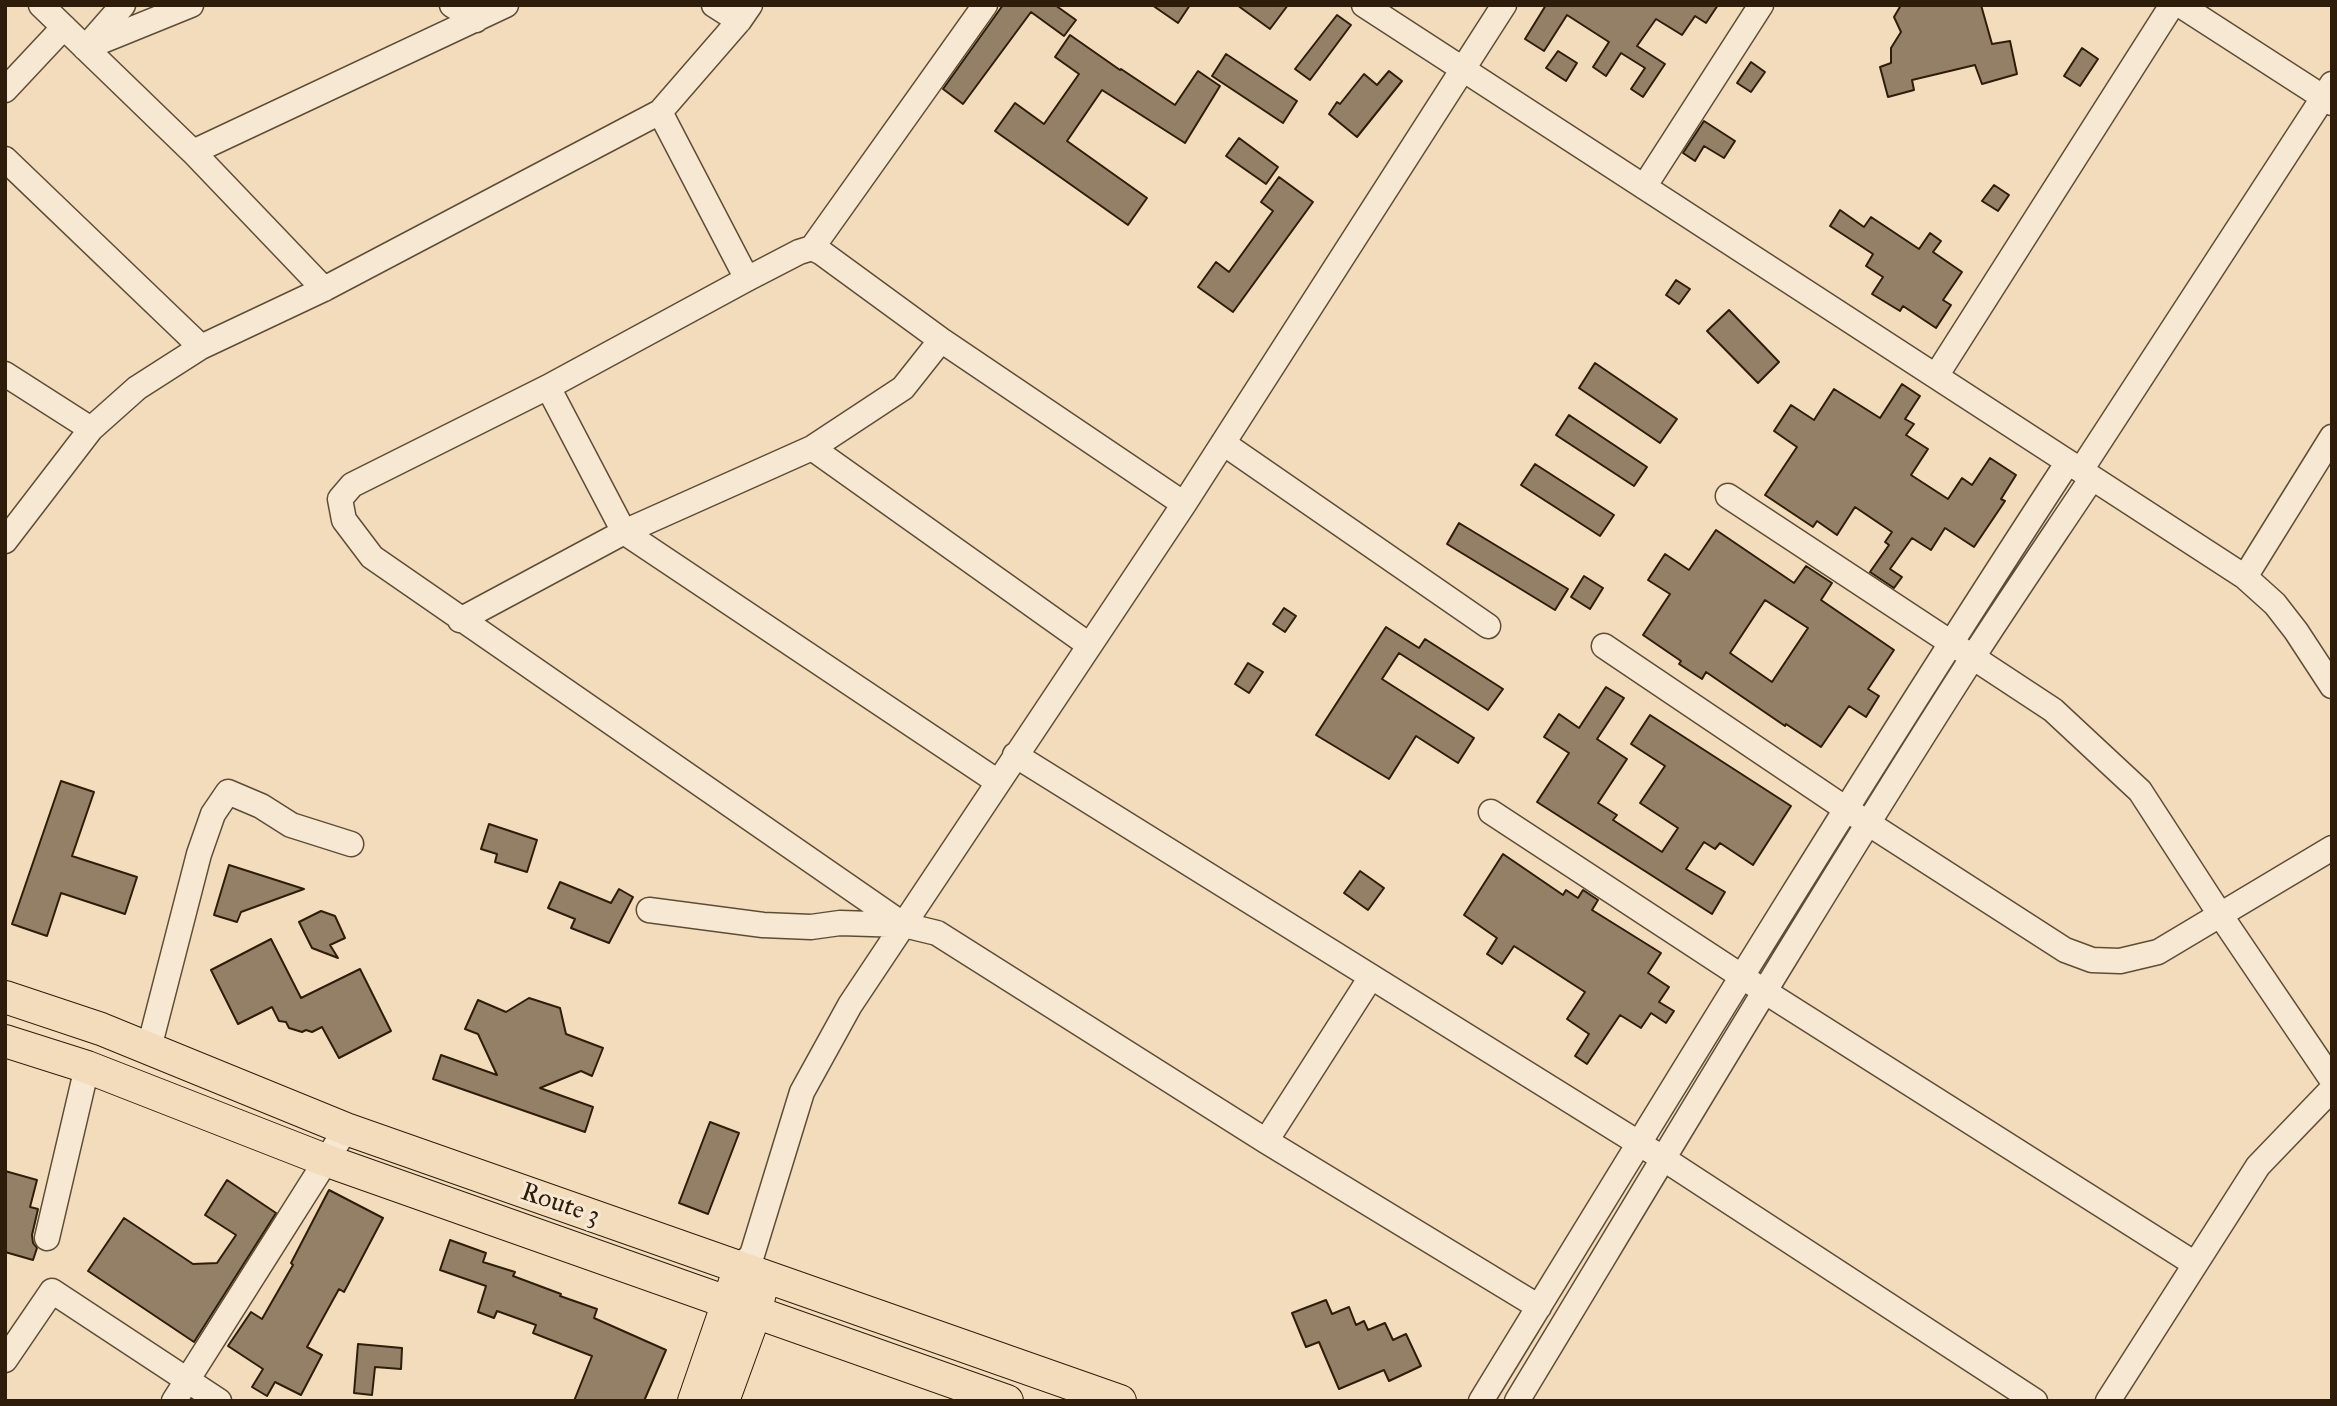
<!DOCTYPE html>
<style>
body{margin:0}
#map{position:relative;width:2337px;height:1406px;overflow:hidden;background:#f3dcbc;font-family:"IM FELL Great Primer",serif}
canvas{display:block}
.frame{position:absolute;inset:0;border:7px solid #2d1d0a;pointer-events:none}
</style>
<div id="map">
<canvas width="2337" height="1406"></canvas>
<div class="frame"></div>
</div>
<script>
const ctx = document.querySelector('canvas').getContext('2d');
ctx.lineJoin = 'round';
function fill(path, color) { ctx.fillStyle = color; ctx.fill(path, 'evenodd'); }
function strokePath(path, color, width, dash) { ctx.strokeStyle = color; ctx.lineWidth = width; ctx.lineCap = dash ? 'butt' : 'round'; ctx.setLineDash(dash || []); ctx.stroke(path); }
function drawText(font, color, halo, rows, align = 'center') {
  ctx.font = font + ' "IM FELL Great Primer",serif'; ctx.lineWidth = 6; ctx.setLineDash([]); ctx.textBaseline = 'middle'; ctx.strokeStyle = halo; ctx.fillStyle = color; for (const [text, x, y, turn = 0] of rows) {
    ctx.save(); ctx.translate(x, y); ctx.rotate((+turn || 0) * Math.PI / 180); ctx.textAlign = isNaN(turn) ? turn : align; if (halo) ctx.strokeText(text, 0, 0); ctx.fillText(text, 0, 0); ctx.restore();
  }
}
const building = new Path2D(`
 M1003,5h52l21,15 -12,16 -33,-24 -68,92 -20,-15z
 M1152,5h38l-12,18z
 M1237,5h51l-18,24z
 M1546,5h172l-12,18 -11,-7 -13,19 -26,-16 -19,27 28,18 -22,33 -12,-8 14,-21 -24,-15 -15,23 -13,-9 16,-25 -42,-27 -23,36 -19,-12z
 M1901,5h80l11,39 18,-3 7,33 -35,10 -7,-19 -63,15 2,10 -26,7 -8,-30 11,-4v-15l10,-16 -7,-15z
 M1337,15l14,10 -41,55 -15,-11z
 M1070,35l50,35 1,-1 54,36 23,-34 22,15 -35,57 -83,-53 -35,51 80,57 -19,27 -133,-94 20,-28 29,21 35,-50 -24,-17z
 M2082,48l16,11 -18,27 -16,-10z
 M1558,51l19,12 -11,18 -20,-13z
 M1226,54l71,47 -14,22 -71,-47z
 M1751,62l14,10 -14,20 -14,-9z
 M1389,71l13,10 -45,56 -28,-23 8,-12 3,2 24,-30 13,11z
 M1704,121l31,20 -11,17 -20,-12 -9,15 -12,-8z
 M1239,138l39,29 -12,17 -40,-28z
 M1279,177l34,25 -80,110 -35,-25 18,-25 13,10 44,-61 -12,-9z
 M1994,185l15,10 -11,16 -16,-10z
 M1840,210l24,17 7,-10 48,32 11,-16 11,8 -8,11 29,20 -19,28 8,5 -15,23 -33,-22 -3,5 -28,-17 11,-17 -17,-11 7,-12 -43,-28z
 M1676,280l14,9 -11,15 -13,-9z
 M1729,310l50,52 -21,21 -51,-52z
 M1595,363l82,56 -17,24 -81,-55z
 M1902,384l18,12 -15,23 9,5 -8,11 22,14 -17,26 37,24 14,-21 10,7 18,-27 26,17 -15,24 4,2 -31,46 -29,-19 -14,22 -19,-12 -22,31 12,8 -8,11 -24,-16 19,-27 -4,-3 7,-10 -37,-25 -18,28 -20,-14 -4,6 -48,-32 32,-48 -23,-16 17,-26 23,15 20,-31 46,29z
 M1569,415l78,52 -13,19 -78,-51z
 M1535,464l79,51 -14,21 -79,-51z
 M1459,523l109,66 -13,21 -108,-66z
 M1716,530l78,53 12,-17 26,17 -11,17 73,50 -26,39 11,7 -13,21 -17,-11 -28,41 -35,-23 -1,2 -79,-54 -4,7 -23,-15 2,-3 -38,-26 27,-41 -22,-14 17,-26 24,16zM1765,600l43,28 -36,54 -42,-29z
 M1584,576l19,12 -13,21 -19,-12z
 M1284,608l12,8 -11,16 -12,-8z
 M1386,627l33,21 6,-9 78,50 -15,21 -89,-57 -17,26 92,59 -16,25 -42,-27 -27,43 -73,-44z
 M1248,663l15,9 -14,21 -14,-9z
 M1606,687l18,11 -27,41 30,20 -29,44 19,12 -4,5 49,32 16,-24 -38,-25 25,-37 -34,-22 19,-29 141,91 -38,59 -33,-22 -5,6 -11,-7 -18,27 39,23 -13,22 -175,-112 32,-49 -25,-16 15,-23 20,14z
 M61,781l33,11 -22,64 65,21 -12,37 -64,-21 -14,43 -35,-12z
 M489,824l48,16 -10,32 -32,-10 2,-8 -16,-5z
 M1503,854l60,41 3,-5 12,8 5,-8 15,10 -6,10 69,43 -13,20 21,14 -10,15 15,9 -8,12 -15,-10 -10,15 -21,-13 -33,49 -12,-8 14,-22 -22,-15 18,-27 -71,-46 -12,18 -15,-10 10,-16 -33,-23z
 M229,865l75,24 -63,23 -4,10 -23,-7z
 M1360,871l24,17 -16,22 -24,-17z
 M560,882l51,21 8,-14 14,8 -24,46 -38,-15 4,-9 -27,-11z
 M321,911l14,5 10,22 -15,7 8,13 -26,-10 -13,-26z
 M271,939l30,59 59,-29 31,62 -52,27 -17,-31 -10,5 -6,-2 -4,2 -13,-4 -3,-6 -7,-1 -7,-14 -34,17 -27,-54z
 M529,998l31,10 6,26 37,14 -11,28 -11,-5 -41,17 53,19 -8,25 -152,-53 8,-24 56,20 -19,-41 -13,-5 13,-29 28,12z
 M710,1122l29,11 -31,81 -29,-11z
 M5,1171l32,9 -7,27 8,2 -6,26 1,8 4,5 -4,12 -28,-8z
 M227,1180l49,33 -82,129 -106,-71 36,-53 69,46 24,-1 19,-28 -31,-20z
 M329,1190l54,28 -39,74 -5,-3 -32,58 15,8 -21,40 -26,-13 -8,14 -15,-9 11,-18 -35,-23 23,-34 11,7 31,-54 -2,-2z
 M450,1240l36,13 -3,9 32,10 -2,4 48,18 -1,2 37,13 -3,9 72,32 -22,51h-70l18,-45 -59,-23 3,-8 -39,-14 -3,7 -16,-6 8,-26 -46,-16z
 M1326,1300l6,14 17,-7 7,18 8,-4 4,9 17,-7 8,17 13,-6 15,32 -32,15 -5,-11 -45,19 -20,-47 -13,5 -14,-34z
 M358,1344l44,4 -1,21 -26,-2 -3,28 -18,-2z`);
fill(building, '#948067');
strokePath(building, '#2d1d0a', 2);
const minor = new Path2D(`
 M41,5l152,147 131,137
 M452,5l24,15
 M714,5l25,16
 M1364,5l881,572 30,27 21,27 36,55
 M2180,5l152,98
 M88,45l35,-40
 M85,48l106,-43
 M5,90l59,-63
 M660,112l87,167
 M193,152l313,-147
 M5,159l196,188
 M1644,187l117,-182
 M812,248l10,5 119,87 243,164
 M5,374l86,55
 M1936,376l236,-371
 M548,387l76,145 374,250
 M1223,443l265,183
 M812,448l277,197
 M2081,470l251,-386
 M1728,496l325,214 87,81 81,125 111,164
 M5,541l86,-112 46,-41 64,-41 123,-58 336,-177 79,-91 11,-16
 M2245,577l87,-140
 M460,620l164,-88 188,-84 91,-60 38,-48
 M1604,646l242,163 219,141 27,10 28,1 38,-9 174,-104
 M1015,755l649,404 371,242
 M1491,812l273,179 431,273
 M649,910l114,15 48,2 29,-4 64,2 33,8 329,208 273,166
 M904,925l-532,-368 -28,-37 -4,-21 12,-14 196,-98 199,-108 52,-27 13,-4 173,-243
 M149,1048l50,-194 14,-40 15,-22 33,14 30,19 60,19
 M1266,1141l105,-164
 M47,1238l40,-171
 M739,1267l13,-12 50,-163 48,-87 334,-501 320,-499
 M5,1360l47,-69 167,110
 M174,1401l172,-272
 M1481,1401c193,-315 385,-630 587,-939
 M1517,1401c150,-248 298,-497 454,-741 40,-62 81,-122 121,-182
 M2108,1401l150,-235 74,-77`);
const major = new Path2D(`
 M5,997l96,32 245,100 774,272
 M5,1041l82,26 238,93 682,241
 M694,1401l41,-119
 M723,1401l32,-88 5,-20`);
strokePath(minor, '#5e4d36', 27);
strokePath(major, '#2d1d0a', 34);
strokePath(minor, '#f7e8d3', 24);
strokePath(major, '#f3dcbc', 32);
drawText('26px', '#2d1d0a', '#f7e8d3', [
 ["Route 3",560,1205,19]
]);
</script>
